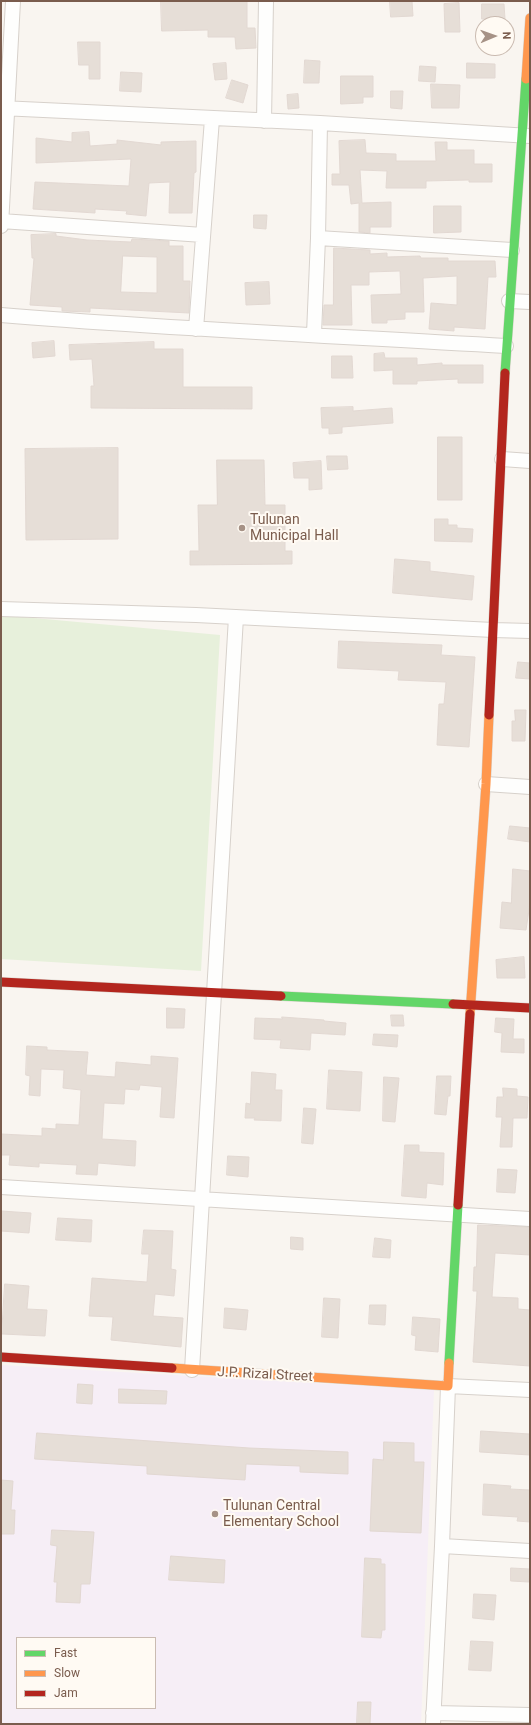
<!DOCTYPE html>
<style>
body{margin:0}
#map{position:relative;width:531px;height:1725px;overflow:hidden;background:#f9f5f0;font-family:Roboto,sans-serif}
canvas{display:block}
.frame{position:absolute;inset:0;border:2px solid #7a5c4d;pointer-events:none}
.legend{position:absolute;left:16px;top:1637px;width:140px;height:72px;box-sizing:border-box;background:#fffaf3;border:1px solid #cabbb1;margin:0;padding:5px 7px;list-style:none;font-size:12px;color:#7a5c4d}
.legend li{display:flex;align-items:center;gap:8px;height:20px}
.legend b{width:20px;border:1px solid #cabbb1}
.north{position:absolute;left:475px;top:16px;width:40px;height:40px;box-sizing:border-box;background:#fffaf3;border:1px solid #cabbb1;border-radius:50%;rotate:88deg;font-size:11px;font-weight:700;line-height:16px;text-align:center;color:#7a5c4d}
.north::after{content:'';display:block;margin:auto;width:14px;height:18px;background:#a69286;clip-path:polygon(50% 0,100% 100%,50% 72%,0 100%)}
</style>
<div id="map">
<canvas width="531" height="1725"></canvas>
<div class="frame"></div>
<ul class="legend">
<li><b style="height:5px;background:#63d668"></b>Fast</li>
<li><b style="height:5px;background:#ff974d"></b>Slow</li>
<li><b style="height:5px;background:#b3261e"></b>Jam</li>
</ul>
<div class="north">N</div>
</div>
<script>
const ctx = document.querySelector('canvas').getContext('2d');
ctx.lineJoin = 'round';
function fill(path, color) { ctx.fillStyle = color; ctx.fill(path, 'evenodd'); }
function strokePath(path, color, width, dash) { ctx.strokeStyle = color; ctx.lineWidth = width; ctx.lineCap = dash ? 'butt' : 'round'; ctx.setLineDash(dash || []); ctx.stroke(path); }
function drawText(font, color, halo, rows, align = 'center') {
  ctx.font = font + ' Roboto,sans-serif'; ctx.lineWidth = 4; ctx.setLineDash([]); ctx.textBaseline = 'middle'; ctx.strokeStyle = halo; ctx.fillStyle = color; for (const [text, x, y, turn = 0] of rows) {
    ctx.save(); ctx.translate(x, y); ctx.rotate((+turn || 0) * Math.PI / 180); ctx.textAlign = isNaN(turn) ? turn : align; if (halo) ctx.strokeText(text, 0, 0); ctx.fillText(text, 0, 0); ctx.restore();
  }
}
fill(new Path2D(`
 M1,1365l433,25 -13,334h-420zM17,1638h138v70h-138z`), '#f6eef6');
fill(new Path2D(`
 M1,615l219,20 -19,336 -200,-12z`), '#e7f0db');
const building = new Path2D(`
 M161,1h86v27h8l1,20 -20,1 -1,-12h-27v-7l-46,1z
 M390,1h22l1,15 -22,1z
 M459,3l1,29h-15l-1,-28z
 M482,4h22l1,15h-23z
 M78,42h22v37h-11v-14h-10z
 M305,60l15,1 -1,22h-15z
 M226,63l1,16 -12,1 -2,-16z
 M467,63l28,1v14h-28z
 M420,66l16,1 -1,15 -16,-1z
 M121,72l21,1 -1,19 -21,-1z
 M341,76h32v21h-10v6l-22,1z
 M232,80l16,5 -5,18 -17,-5z
 M431,84l29,1 -1,23h-27z
 M391,91h12l-1,18 -11,-1z
 M298,94l1,14 -11,1 -1,-14z
 M89,132l1,14 27,-2v-4l44,5v-3l35,-1v31l-2,1 -2,40h-23l1,-31 -21,1 -3,33 -20,-2 1,-3 -32,-2v4l-62,-4 2,-27 94,4 2,-27 -95,4v-25l36,4v-9z
 M365,140l1,13 30,1v7h40l-1,-19h12v8h27v14h18v18h-23v-2l-43,1v7h-40l1,-17 -27,-1 2,33 29,-1v25h-21v6l-11,-1v-29l-8,1 -2,-19h-17v-11h8l-1,-33z
 M434,206h27v26l-27,1z
 M254,215h13l-1,14 -12,-1z
 M56,234v2l31,4 44,2 1,-3 37,2v5h14v35h7l-1,32 -99,-5v4l-28,-1v-4l-32,-2 4,-47h-2l-1,-23zM123,256l34,1v36l-36,-1z
 M334,248l36,2v4l17,-1v4l33,-1 1,2h27v3h47l1,16h-8l-3,52 -31,-2v4l-25,-2 2,-26 26,2v-29l-34,2 1,34h-19v7l-18,1v3h-15l-1,-28 30,-1 -1,-23 -31,1v13h-18l1,40h-29l1,-20h9z
 M269,282l1,22 -24,1 -1,-22z
 M54,341l1,15 -22,2 -1,-15z
 M154,342v7h29v38h69v22l-161,-1v-22h3l-2,-27 -22,1 -1,-15z
 M384,353l1,5h32v7l25,-2v2h41v18h-25v-4l-41,2v3h-24v-14l-19,1v-17z
 M332,356h20l1,22h-21z
 M353,407v4l39,-3 1,15 -51,4v6l-13,1v-6h-7l-1,-20z
 M438,437h24v63h-24z
 M118,448v91l-92,1 -1,-91z
 M327,456h20l1,13 -20,1z
 M217,460h47l1,45h20v46h7v13l-102,1v-14h9l-1,-46h19z
 M321,461l1,28 -13,1v-12h-15l-1,-15z
 M435,519h13v6h9v3l16,1 -1,13 -37,-1z
 M395,559l35,3v9l44,5 -2,24 -79,-7z
 M339,641l103,4 -1,10 34,2 -6,90 -32,-2 2,-41h5l2,-22 -48,-2 1,-9 -61,-3z
 M518,662l12,1v16l-14,-1z
 M515,710h11l-1,31h-13v-20h3z
 M510,826l20,2v14l-22,-3z
 M513,869l17,2v32l-4,27 -26,-2 2,-26 9,1z
 M524,957l1,21h-28l-1,-18z
 M167,1008l18,1 -1,19h-17z
 M391,1015h12l1,11h-12z
 M282,1017l42,3v1l22,2 -1,12 -34,-2 -1,17 -30,-2 1,-8 -27,-1 1,-21 27,1z
 M496,1018l18,1 -1,20h11v14l-23,-1 1,-19 -7,-1z
 M374,1034l24,1 -1,12 -24,-2z
 M27,1046l20,1v3l41,2 -2,23 29,2 1,-15 35,3v-9l27,2 -4,60 -14,-1 2,-30 -22,-2 -1,5 -14,-1 -1,15 -20,-1 -2,36 34,2 -1,25 -37,-3 -1,12 -21,-1 1,-9 -38,-2v4l-30,-2 1,-10h-9v-21l41,2v-8l14,1v-5l23,1 2,-35 -18,-2 1,-18 -23,-1 -1,27 -11,-1 1,-19 -4,-1z
 M329,1070l33,2 -2,39 -33,-2z
 M252,1072l24,2 -1,16h7l-1,31 -27,-1 1,-2h-10l1,-15 4,1z
 M437,1076h14l-1,20h-2l-2,19 -11,-1z
 M384,1077l15,1 -4,44 -12,-1z
 M503,1088l14,1v7l11,1 -1,21h-14l-1,29h-12l2,-30h-6l1,-20h6z
 M304,1108l12,1 -3,35 -11,-1z
 M405,1145h14v7l25,1 -1,32 -16,-2 -1,15 -24,-2z
 M228,1156l21,1 -1,20 -21,-2z
 M498,1169l19,1 -2,23 -18,-1z
 M1,1211l30,2 -2,20 -28,-2z
 M58,1218l34,2 -1,22 -35,-2z
 M478,1225l52,2v28l-35,-2 -3,44 26,1v11l12,1v56l-57,-4 4,-71h-4l1,-24h2z
 M144,1230l29,1 -2,38 5,1 -2,26 -19,-2 -2,22 30,2 -2,29 -70,-7 2,-23 -24,-1 3,-38 55,4 2,-28h-7z
 M291,1237l12,1v12l-12,-1z
 M375,1238l16,2 -1,18 -17,-1z
 M5,1284l24,2 -2,23 20,1 -2,26 -43,-2z
 M324,1298l16,1 -2,39 -16,-1z
 M370,1305h16l-1,20 -16,-1z
 M225,1308l23,2 -2,20 -22,-2z
 M413,1317l27,2 -2,33 -23,-2 1,-14 -4,-1z
 M78,1384l15,1 -1,19 -15,-1z
 M119,1389l48,2 -1,13 -47,-1z
 M481,1431l49,3v21l-50,-3z
 M37,1433l212,15 99,4v22l-48,-2v-6l-54,-2 -1,16 -98,-6v-8l-112,-7z
 M384,1442l30,1v19h10l-3,71 -51,-2 3,-72 10,1z
 M1,1480l12,1 -2,29h4l-1,24h-13z
 M484,1484l27,2 -1,3 20,1v32l-13,-1 1,-4 -35,-2z
 M52,1530l42,2 -4,52h-9l-1,19 -24,-1 1,-20h-3l3,-36 -6,-1z
 M171,1556l54,4 -1,23 -55,-3z
 M365,1558l16,1v5h4v66h-3l-1,8 -19,-1z
 M511,1568l19,1 -1,13 -18,-1z
 M474,1594l22,1 -2,25 -21,-2z
 M471,1641l22,1 -2,29 -22,-1z
 M358,1702h13l-1,22h-13z`);
fill(building, '#e6ded7');
strokePath(building, '#e2d8d2', 1);
const street = new Path2D(`
 M1,108l319,15 210,13
 M264,121l2,-120
 M1,221l202,14
 M1,226l12,-225
 M318,238l194,12
 M509,301l21,1
 M1,315c168,14 337,21 505,31
 M196,329l16,-210
 M314,334l4,-96 2,-115
 M502,459l28,2
 M1,609l195,6 297,15 37,1
 M486,784l44,3
 M1,1187l529,32
 M192,1370l44,-753
 M442,1546l88,5
 M433,1713l97,2
 M433,1724l9,-178 6,-160 82,4`);
const fast = new Path2D(`
 M505,373l21,-294
 M281,996l172,8
 M449,1363l9,-158`);
const slow = new Path2D(`
 M526,79l4,-61
 M470,1014l16,-230 3,-69
 M172,1368l276,18 1,-23`);
const jam = new Path2D(`
 M489,715l16,-342
 M1,982l280,14
 M453,1004l77,4
 M458,1205l12,-191
 M1,1357l171,11`);
strokePath(street, '#d7d1cb', 16);
strokePath(fast, '#d9d2cb', 10);
strokePath(slow, '#d9d2cb', 10);
strokePath(jam, '#d9d2cb', 10);
strokePath(street, '#fefefd', 14);
strokePath(fast, '#63d668', 9);
strokePath(slow, '#ff974d', 9);
strokePath(jam, '#b3261e', 9);
for (const [x, y, r, color] of [
 [242,528,4,"#a69286"],
 [215,1514,4,"#a69286"]
]) { const dot = new Path2D(); dot.arc(x, y, r, 0, 2 * Math.PI); ctx.fillStyle = color; ctx.fill(dot); strokePath(dot, '#fffaf3', 1.5); }
drawText('14px', '#7a5c4d', '#fffaf3', [
 ["Tulunan",250,520],
 ["Municipal Hall",250,536],
 ["Tulunan Central",223,1506],
 ["Elementary School",223,1522]
], 'left');
drawText('14px', '#7a5c4d', '#fffaf3', [
 ["J.P. Rizal Street",265,1375,3]
]);
</script>
